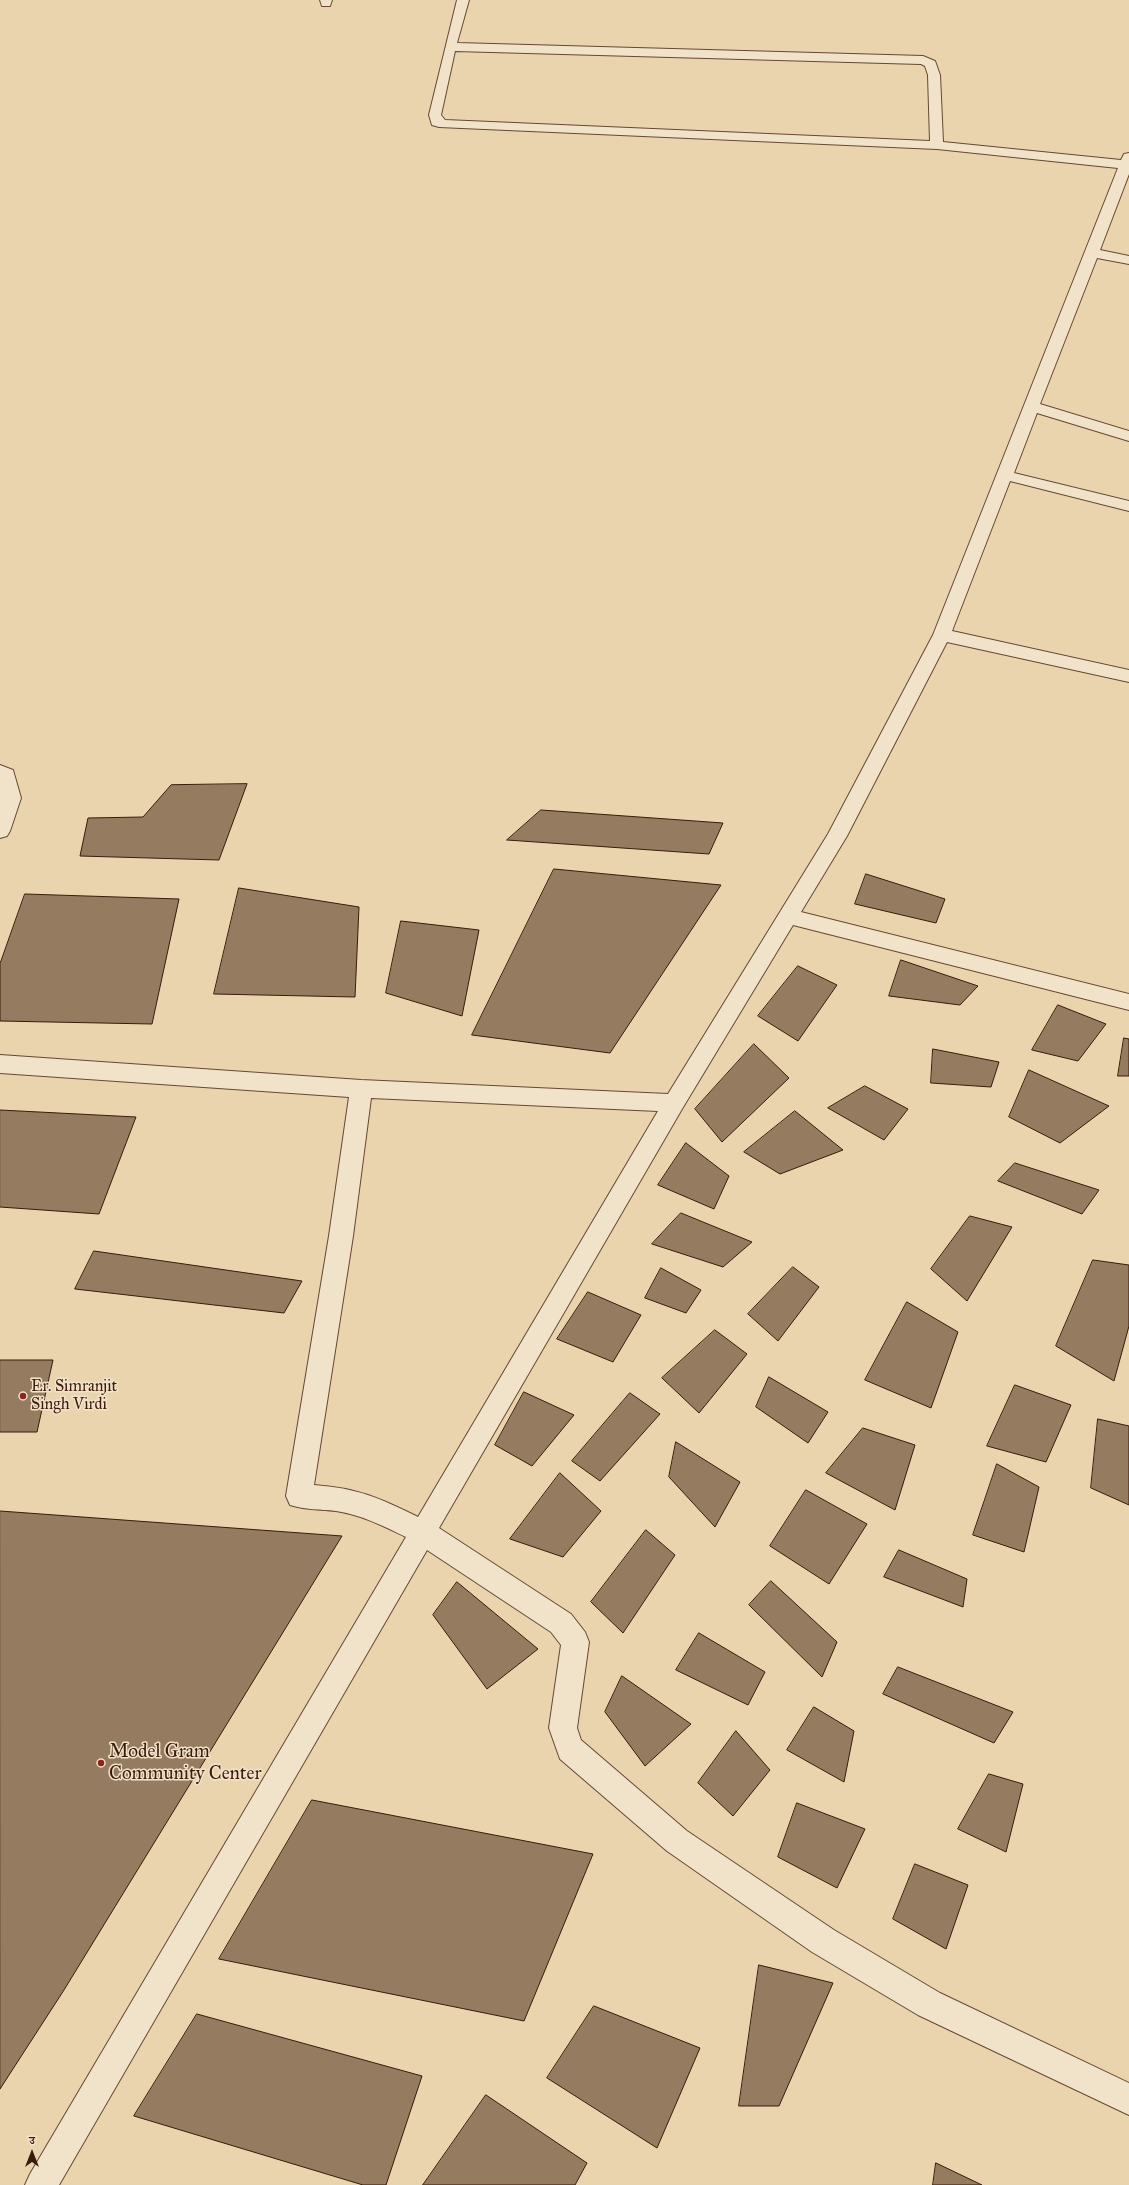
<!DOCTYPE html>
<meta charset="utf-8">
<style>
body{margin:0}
#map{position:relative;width:1129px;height:2185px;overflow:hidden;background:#e9d4ad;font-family:"IM FELL Great Primer","Noto Serif Devanagari",serif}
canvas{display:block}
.north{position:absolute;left:12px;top:2133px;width:40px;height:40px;-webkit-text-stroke:3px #f1e3ca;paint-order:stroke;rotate:0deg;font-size:11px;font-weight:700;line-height:16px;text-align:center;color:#3b1a0a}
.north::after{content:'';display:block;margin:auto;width:14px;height:18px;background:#3b1a0a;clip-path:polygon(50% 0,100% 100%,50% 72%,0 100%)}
</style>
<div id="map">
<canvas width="1129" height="2185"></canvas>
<div class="north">उ</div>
</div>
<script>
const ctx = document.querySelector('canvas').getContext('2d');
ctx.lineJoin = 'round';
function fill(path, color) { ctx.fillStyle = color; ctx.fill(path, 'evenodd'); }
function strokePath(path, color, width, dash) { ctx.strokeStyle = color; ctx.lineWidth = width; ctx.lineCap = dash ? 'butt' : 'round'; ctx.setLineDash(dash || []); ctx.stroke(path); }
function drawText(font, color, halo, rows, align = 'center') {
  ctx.font = font + ' "IM FELL Great Primer",serif'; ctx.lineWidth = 3; ctx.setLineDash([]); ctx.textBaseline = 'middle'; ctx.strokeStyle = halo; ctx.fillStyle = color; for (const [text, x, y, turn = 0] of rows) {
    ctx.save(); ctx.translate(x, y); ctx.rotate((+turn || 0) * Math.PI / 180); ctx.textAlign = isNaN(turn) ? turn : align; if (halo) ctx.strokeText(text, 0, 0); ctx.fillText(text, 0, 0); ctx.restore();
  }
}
const building = new Path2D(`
 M247,784l-28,76 -139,-4 8,-38 55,-1 28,-32z
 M541,810l182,13 -14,31 -202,-14z
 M554,869l167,16 -111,168 -138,-18z
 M866,874l79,25 -9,24 -81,-19z
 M239,888l120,19 -4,90 -141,-3z
 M25,894l154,5 -27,125 -152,-3v-57z
 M401,921l78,9 -17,86 -76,-23z
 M901,960l77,26 -18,19 -71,-9z
 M798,966l39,19 -39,56 -40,-25z
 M1058,1005l48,19 -28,37 -46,-11z
 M1124,1038l5,1v37h-11z
 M754,1044l35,34 -67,64 -27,-33z
 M933,1049l66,13 -8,25 -60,-4z
 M1029,1070l80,36 -49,37 -51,-26z
 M865,1086l43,23 -24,31 -56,-32z
 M0,1110l136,7 -37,97 -99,-7z
 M795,1111l48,39 -63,24 -36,-22z
 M686,1143l43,33 -15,33 -56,-24z
 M1015,1163l84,27 -17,24 -84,-33z
 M681,1213l71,29 -29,25 -71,-23z
 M970,1216l42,11 -45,74 -36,-32z
 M94,1251l208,30 -18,32 -209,-24z
 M1093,1260l36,5v61l-15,55 -58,-35z
 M793,1267l26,20 -41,54 -30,-27z
 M661,1268l40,22 -15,23 -41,-15z
 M588,1292l53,23 -28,47 -56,-23z
 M907,1302l51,30 -27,76 -66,-28z
 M715,1330l32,24 -48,59 -37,-35z
 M0,1360h53l-16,72h-37z
 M769,1377l59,35 -20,31 -52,-36z
 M1015,1385l56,20 -25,57 -59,-16z
 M524,1392l50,23 -42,51 -37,-21z
 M630,1393l30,21 -60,67 -28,-20z
 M1098,1419l31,7v79l-38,-17z
 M863,1428l52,17 -20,65 -69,-37z
 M676,1442l64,40 -25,45 -46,-50z
 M997,1464l42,23 -15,65 -51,-17z
 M560,1473l41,38 -38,46 -53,-18z
 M806,1490l61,34 -38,60 -59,-38z
 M0,1511l342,25 -278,454 -64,99z
 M646,1530l29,25 -52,78 -32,-31z
 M899,1550l68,29 -4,28 -79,-30z
 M771,1581l66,61 -15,35 -73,-72z
 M457,1582l81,67 -51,40 -54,-74z
 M699,1633l66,39 -17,33 -72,-35z
 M898,1667l115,45 -19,31 -111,-49z
 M622,1676l69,48 -46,42 -40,-54z
 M814,1707l40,24 -10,51 -57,-32z
 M736,1731l34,39 -37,46 -35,-33z
 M989,1774l34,10 -17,68 -48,-23z
 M312,1800l281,54 -69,167 -305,-62z
 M797,1803l68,26 -28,59 -59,-31z
 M915,1864l53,21 -22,64 -53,-30z
 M759,1965l74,18 -54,123h-40z
 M594,2006l106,42 -43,100 -110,-70z
 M197,2014l225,62 -36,109h-23l-229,-69z
 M486,2095l101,68 -12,22h-152z
 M936,2163l46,22h-49z`);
fill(building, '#957b5f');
strokePath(building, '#3b1a0a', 1);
const minor = new Path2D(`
 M320,0h12l-2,6h-8z
 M457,0h12l-12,43 466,13 12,5 5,14 3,67 178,18 3,-6 5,-1v21l-29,76 29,6v8l-32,-6 -57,146 89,27v10l-92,-28 -23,60 115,28v10l-119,-30 -58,150 177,39v12l-182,-40 -100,194 -46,76 328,82v16l-336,-85 -111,184 -243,419 132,86 14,18 4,10 -12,86 4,12 106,91 147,99 106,63 189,90v32l-211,-100 -106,-63 -145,-101 -107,-92 -11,-31 12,-83 -10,-13 -124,-82 -368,635h-34l5,-11 376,-637c-23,-11 -44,-22 -70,-26 -16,-2 -31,-1 -46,-6l-4,-9 43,-260 20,-139 -349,-24v-18l361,25 307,14 160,-260 105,-199 185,-467 -181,-19 -498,-22 -7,-2 -3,-10zM455,51l466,13 4,2 3,9 2,66 -485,-21 -4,-5zM371,1098l287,13 -240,406c-38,-19 -61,-29 -104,-32l39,-249z
 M0,765l13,5 8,28 -11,33 -3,5 -7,2z`);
strokePath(minor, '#664833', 2);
fill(minor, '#f1e3ca');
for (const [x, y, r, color] of [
 [23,1396,4,"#8f2418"],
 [101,1763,4,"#8f2418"]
]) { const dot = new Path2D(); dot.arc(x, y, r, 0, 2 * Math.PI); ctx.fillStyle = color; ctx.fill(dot); strokePath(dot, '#f1e3ca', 1.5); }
drawText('16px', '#3b1a0a', '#f1e3ca', [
 ["Er. Simranjit",31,1387],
 ["Singh Virdi",31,1405]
], 'left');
drawText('19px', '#3b1a0a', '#f1e3ca', [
 ["Model Gram",109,1752],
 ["Community Center",109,1774]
], 'left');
</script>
